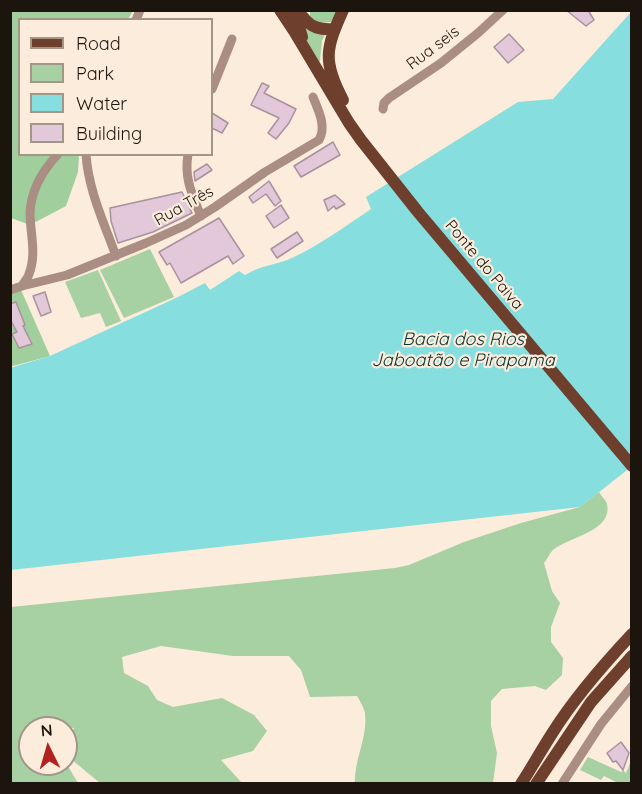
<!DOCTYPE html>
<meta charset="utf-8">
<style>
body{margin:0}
#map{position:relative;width:642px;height:794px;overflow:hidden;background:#fcecdb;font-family:Quicksand,sans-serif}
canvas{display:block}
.frame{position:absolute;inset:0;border:12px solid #1c150d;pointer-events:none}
.legend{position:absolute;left:18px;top:18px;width:195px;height:138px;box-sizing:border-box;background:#fcecdb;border:2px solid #a29689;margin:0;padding:8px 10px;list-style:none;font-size:18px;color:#1c150d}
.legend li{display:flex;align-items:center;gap:12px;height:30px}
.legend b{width:30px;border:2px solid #a29689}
.north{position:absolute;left:18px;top:716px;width:60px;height:60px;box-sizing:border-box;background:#fcecdb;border:2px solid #a29689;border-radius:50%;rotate:355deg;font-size:16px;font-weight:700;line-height:24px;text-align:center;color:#1c150d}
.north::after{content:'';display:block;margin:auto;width:21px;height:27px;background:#b22220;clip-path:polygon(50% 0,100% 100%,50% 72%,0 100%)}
</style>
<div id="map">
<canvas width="642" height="794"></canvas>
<div class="frame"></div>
<ul class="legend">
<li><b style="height:8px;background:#6d3f2c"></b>Road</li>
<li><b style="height:16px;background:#a7d0a3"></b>Park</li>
<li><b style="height:16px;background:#87dede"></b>Water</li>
<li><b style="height:16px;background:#e2c8d8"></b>Building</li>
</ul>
<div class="north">N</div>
</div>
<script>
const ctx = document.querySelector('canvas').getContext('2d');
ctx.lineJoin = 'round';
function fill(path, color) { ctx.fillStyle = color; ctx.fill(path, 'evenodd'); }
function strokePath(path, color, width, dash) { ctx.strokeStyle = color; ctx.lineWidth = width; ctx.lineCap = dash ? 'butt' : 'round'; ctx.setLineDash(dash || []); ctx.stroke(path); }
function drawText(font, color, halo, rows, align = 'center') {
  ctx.font = font + ' Quicksand,sans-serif'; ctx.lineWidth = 4.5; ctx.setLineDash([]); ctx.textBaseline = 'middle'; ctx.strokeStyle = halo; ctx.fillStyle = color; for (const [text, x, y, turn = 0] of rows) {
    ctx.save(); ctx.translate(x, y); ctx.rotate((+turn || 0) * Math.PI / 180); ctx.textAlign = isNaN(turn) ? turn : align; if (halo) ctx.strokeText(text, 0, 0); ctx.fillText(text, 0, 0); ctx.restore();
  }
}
fill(new Path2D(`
 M304,28l23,2 -5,11 -2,20 -2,2 -9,-7z
 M150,249l24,48 -50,21 -24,-48z
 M98,270l23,51 -15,6 -6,-14 -19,5 -16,-36z
 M599,492c2,4 7,8 8,12 6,28 -40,33 -55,47 -3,3 -5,9 -8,12l8,28 8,12 -9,24v15l12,16 -1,17 -16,15 -11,-4 -33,3 -11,12v25l6,27 -4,30h-138c-1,-23 13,-46 10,-70 -1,-5 -5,-12 -8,-17l-47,1 -9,-27 -12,-14h-56l-72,-10 -39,11 2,16 24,13 9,14 16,7 49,-9 32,17 13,16 -14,20 -32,9 21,23h-142l-34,-28 8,-27c-15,-3 -29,0 -44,0v36l36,-1 12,20 -67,1v-177l384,-39 14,-3 55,-23 57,-19 59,-16z
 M588,757l33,15 2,-2 3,3 5,-12v22h-15v-1l-12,-6 -3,4 -21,-10z`), '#a7d0a3');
fill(new Path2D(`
 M10,11h123l-5,8 -108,1v134l59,1 -1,17 -12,34 -36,19 -19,-7z
 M310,11h27l-6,11 -11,1 -10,-4z
 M21,290l29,66 -37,10h-2l-1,-72z`), '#a0ce9c');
fill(new Path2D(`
 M631,12v455l-51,40 -569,63 -1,-202 40,-12 128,-59 27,-14 5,7 29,-19 6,4c16,-10 33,-10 49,-18 27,-13 52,-31 77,-48l-5,-12 152,-95 35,-3z`), '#87dede');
const building = new Path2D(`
 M566,10h22l6,10 -8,6z
 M509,34l15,16 -16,13 -14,-16z
 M262,83l7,3 -5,7 32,16 -7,14 -13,16 -8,-6 11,-15 -28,-13z
 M212,113l16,10 -6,10 -10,-5z
 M333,142l7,13 -39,22 -7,-11z
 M207,164l5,6 -17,11 -1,-9z
 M269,181l12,20 -6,5 -9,-12 -13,9 -4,-6z
 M182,192l10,21 -39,19 -35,11 -7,-22 -1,-13z
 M335,195l10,9 -9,5 -2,-3 -6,5 -4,-11z
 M281,205l8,13 -15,10 -8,-12z
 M219,218l25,38 -11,8 -5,-8 -47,27 -11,-20 -3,2 -8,-13z
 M297,232l6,9 -26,17 -6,-9z
 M45,292l6,20 -10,4 -8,-20z
 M16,302l9,23 -2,1 9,18 -13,4 -7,-14 5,-2 -7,-13v-15z
 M621,742l8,11 -6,17 -7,-9 -3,1 -6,-9z`);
fill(building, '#e2c8d8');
strokePath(building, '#a991a0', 1.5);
strokePath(new Path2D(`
 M136,20l4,-10
 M212,89l20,-50
 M383,109l1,-6 5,-5 52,-35 37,-30 25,-23
 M86,154c2,35 18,69 30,102
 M188,154c-4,25 4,40 13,62
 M22,286c2,-4 6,-8 7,-12 8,-20 1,-42 1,-61 1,-23 13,-43 28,-59
 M10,290l12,-4 45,-11 79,-32 40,-18 29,-18 50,-35 54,-32c8,-14 -1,-30 -6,-43
 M562,784l39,-60 31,-38`), '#aa8e83', 9);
strokePath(new Path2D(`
 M280,10l14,21 55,92 12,17 57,72 214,254
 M294,10l8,27
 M303,17c8,11 18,13 31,12
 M343,100c-21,-39 -17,-52 0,-90
 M521,784c11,-17 21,-35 32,-52 22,-35 50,-67 79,-98
 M536,784l55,-82 41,-46`), '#6d3f2c', 12);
drawText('16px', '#1c150d', '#fcecdb', [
 ["Rua seis",433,48,-37],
 ["Rua Três",184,206,-29],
 ["Ponte do Paiva",484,265,50]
]);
drawText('italic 18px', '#053232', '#fcecdb', [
 ["Bacia dos Rios",463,340],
 ["Jaboatão e Pirapama",463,361]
]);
</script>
